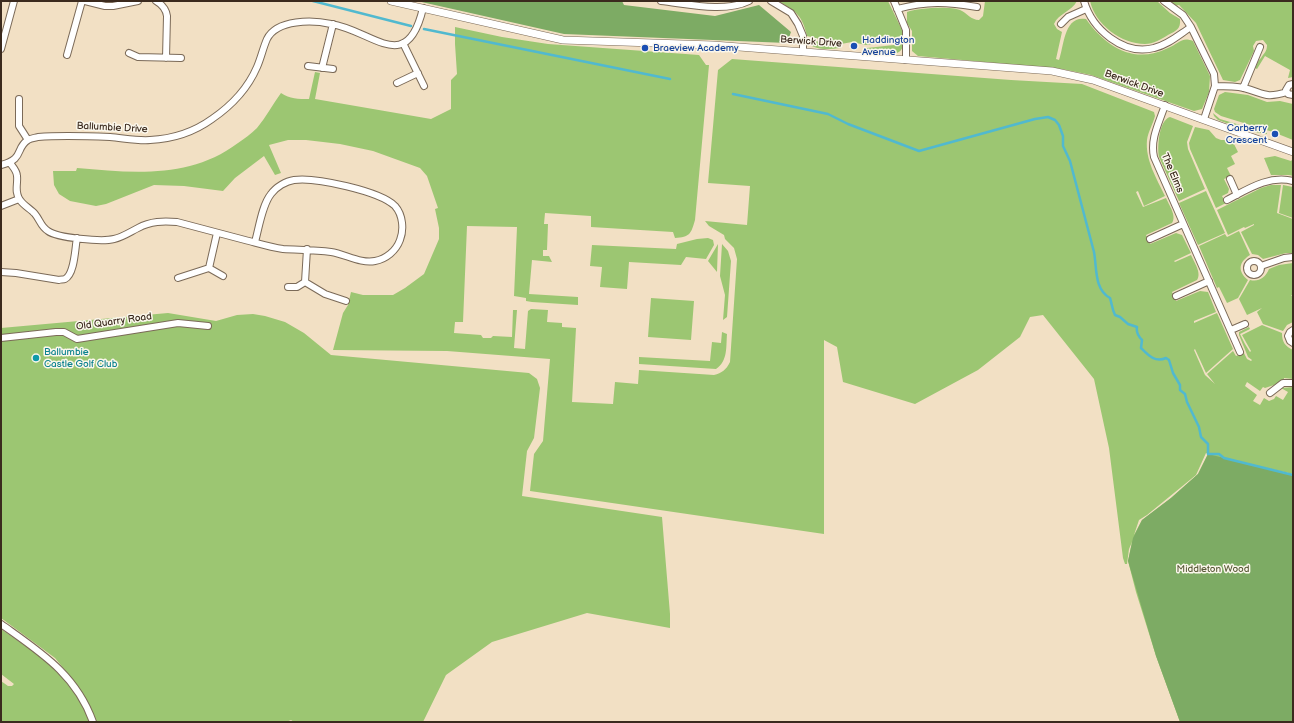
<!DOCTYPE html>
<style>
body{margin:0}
#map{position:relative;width:1294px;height:723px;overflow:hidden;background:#f2e0c4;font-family:"Balsamiq Sans",sans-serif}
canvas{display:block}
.frame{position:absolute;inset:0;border:2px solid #3b2a1e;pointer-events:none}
</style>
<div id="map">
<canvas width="1294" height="723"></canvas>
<div class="frame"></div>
</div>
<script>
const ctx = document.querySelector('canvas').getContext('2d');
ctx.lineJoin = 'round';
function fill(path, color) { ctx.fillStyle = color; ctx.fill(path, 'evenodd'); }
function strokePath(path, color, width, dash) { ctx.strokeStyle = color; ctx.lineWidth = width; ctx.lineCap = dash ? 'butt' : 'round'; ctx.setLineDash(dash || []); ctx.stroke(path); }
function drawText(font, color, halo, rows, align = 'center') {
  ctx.font = font + ' "Balsamiq Sans",sans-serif'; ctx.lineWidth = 3; ctx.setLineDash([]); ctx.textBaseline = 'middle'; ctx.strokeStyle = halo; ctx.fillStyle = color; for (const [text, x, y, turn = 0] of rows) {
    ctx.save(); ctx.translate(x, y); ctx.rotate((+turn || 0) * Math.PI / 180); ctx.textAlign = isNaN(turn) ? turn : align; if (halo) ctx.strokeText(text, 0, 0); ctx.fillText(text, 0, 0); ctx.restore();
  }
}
fill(new Path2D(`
 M778,1h110l15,31v8l-37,5 -14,-3 -11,2 -34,-8c-5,-21 -11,-25 -29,-35z
 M985,1h92c-5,10 -19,13 -23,23l3,5 5,3 -6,27 3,1c5,-14 5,-45 27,-41 20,28 48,46 82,29 10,-4 14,-12 25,-7l17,35 -1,16 -7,17 -8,2 -103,-36 -29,-6 -144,-13 -6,-5v-20l-5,-8v-11c11,-4 42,-6 53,-2 7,3 11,10 19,10l4,-4z
 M1090,1h67l13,12 10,6c1,10 -4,12 -12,16 -6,4 -15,9 -23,9 -24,0 -50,-20 -55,-43z
 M1168,1h125v76l-5,1 2,-8 -25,-14 -8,13 -2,-1c2,-3 3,-8 6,-10 3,-5 6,-6 6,-13l-4,-5 -7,1 -3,5 1,5 -14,29 -5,2 -12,-2 -27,-57 -17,-18 -4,1z
 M455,27l47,10 46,7 151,11 7,10h3l-14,155c-4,14 -5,17 -20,18l-2,-6 -82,-5v-11l-46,-3 -1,11h4l-1,26h-4v6h6l3,6 -20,-2 -3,34 49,3v8l-46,-3 -6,-1v-3l-12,-2 3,-69 -50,-1 -4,96h-8l-1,11 27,2 2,3h8l2,-2 19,1 1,-27h4l-3,38 11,1 3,-38 3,-2 17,1 -1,12 15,1v4l14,1 -4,74 41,2 2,-22 23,2 1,-14 75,5c8,-2 12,-5 16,-13l7,-103 -3,-11 -9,-9 -1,-4 -15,-9 -4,-5 42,4 3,-39 -42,-3 10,-113 14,-11 279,21 71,4 72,28 1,4c-2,8 -7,16 -8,24 -2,20 10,39 18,56l-21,10 -6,-15 -2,1 7,15 23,-9c3,7 11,18 6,25l-26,12 4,9 26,-11 6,2 9,18 -17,8 1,1 16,-7c3,7 11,18 6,25l-25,12 4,9 24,-10 8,1 8,20 -22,9v2l23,-10 16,36 -27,24 -11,-24 -1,1 11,25 10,9 -8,-10 26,-23 3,5 8,-3 3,6 4,2 1,-1 -4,-3 -9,-22v-3l10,-5 1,2 -10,5 5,10 5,8 1,-1 -9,-16 20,-10 20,8c0,9 3,13 11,17v29l-9,-1v2l-10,5 -9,3 -2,-1 -3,4 -13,-9 -2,4 12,9 -4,6 7,4 4,-7 5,3 5,-2 2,-3 7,4 5,-8 -7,-4 12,-1v87l-52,-12 52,13v247h-113l-24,-66 -20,-64 -8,-31 4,-19 -3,7 -2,15h-2l-2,-6 -14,-110 -15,-69 -51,-64 -13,2 -10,20 -42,33 -63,34 -72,-22 -6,-35 -13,-7v194l-294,-43 4,-37 9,-13 7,-82 -103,-8 -114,-1 10,-37 5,-8 3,-13 12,3h30l12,-7 19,-14 15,-35v-11l-4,-19 3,-1 -11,-32 -7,-8 -47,-17 -33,-7 -34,-4h-18l-19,5 12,28 -6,2 -11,-19 -29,22 -12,13 -39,-5 -30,-1 -48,19 -10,2 -26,-5 -11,-7 -5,-9 -1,-14h23l1,-3c56,5 113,11 161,-25 6,-4 13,-9 19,-15 9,-11 16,-24 24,-35 9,6 17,6 28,6l6,-27 5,1 -5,26 116,20 20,-10v-29l6,-6 -2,-30zM1206,453l2,1 -10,20 -27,24 -29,22 -8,15 5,-15 8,-5 49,-40z
 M809,39l32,9c-11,1 -23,3 -32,-4z
 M903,44c-1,17 -26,8 -36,6v-2z
 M1225,92l23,3 19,7 13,-1 13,3v36l-20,-8 -52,-16 -6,-4 -1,-3 5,-14z
 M1213,113l7,6 47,14v1l-19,-3 -30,-11 -4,-4z
 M1170,117l23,9 -6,16 1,7 17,40 -26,12 -20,-44c-2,-10 0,-37 11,-40z
 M1195,127l14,3 7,8 5,2h11l6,12 -7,4 4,8 -8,4 4,8 -7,3 5,10 -1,4 -6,3 4,7 -10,5 -26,-59 -1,-6z
 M1275,156l16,5 2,-2v17l-4,-1h-18l-7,-17z
 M1271,185h10l-4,28 16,6v34h-7l-23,6 -5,-4 -6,-1 -11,-22 13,-7v-1l-9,4 -1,-1 -16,8 -11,-25 44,-22z
 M1283,185l10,2v31l-14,-5z
 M1206,191l19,42 -27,12 -19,-42z
 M1239,231l11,24c-11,7 -13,16 -2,25l-10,18 -11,5 -8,-16 -2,1 -18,-42 26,-12 2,3z
 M708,238l5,2 1,5 -8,14 -20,-2 -5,8 -52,-3 -2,27 -27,-2 2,-20 -12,-1 2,-21 84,4 1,-5 20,-5z
 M718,244l-1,28 -9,-11z
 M722,244l6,7 3,10 -4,56 -4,3 2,-25 -5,-19z
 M1293,263v31l-2,2h2v26l-6,3 -4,6 -20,-7 -6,-12 5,-4 -15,7 -8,-16 11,-19c9,2 15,-2 19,-11l10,-4z
 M651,298l43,3 -3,39 -43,-3z
 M168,313l48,8 21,-6 16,-1 12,2 20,6 19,11 27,22 198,18 8,6 3,9 -6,50 -7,13 -5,45 140,21 8,97v14l-83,-15 -95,29 -46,33 -23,47h-129l-3,-2 -5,2h-285v-41l7,5h4l2,-2 -13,-10v-45l46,32 22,23 4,-4 -18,-22 -54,-40v-290z
 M722,332l5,2c-1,13 1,27 -11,35l-77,-5v-7l71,4 2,-19 9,1z`), '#9cc672');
fill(new Path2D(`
 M417,1h205l2,4 91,11 44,-11 32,27 -4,11 -223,-9z
 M1208,454l85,21v247h-113l-24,-66 -28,-95 5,-23 9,-18 29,-22 27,-24z`), '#7dab64');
strokePath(new Path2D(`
 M313,1l98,25
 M424,29l246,50
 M733,94l95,20 20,10 71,27 116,-32 13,-2 7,3 4,5 4,11v10l7,15 24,91c3,16 0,37 16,46 2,6 2,11 5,17l5,2 8,7 9,3c-1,5 1,9 5,13l-1,8c7,7 14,15 25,10l3,2 4,13 7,12v5l5,4 2,8 12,25 2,10 7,7v10h11l5,4 69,17`), '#51b9cf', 2.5);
const minor = new Path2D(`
 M85,1l20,5h8l25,-5
 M156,1c7,4 10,8 11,15l-1,42
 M661,1c27,3 63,12 88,0
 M771,1l20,12 7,11 5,12v16
 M894,1l12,29v30
 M1084,1c8,28 39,55 70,47 14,-3 26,-14 37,-21
 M1164,1l19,14 8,12 23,47 1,12 -11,33
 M897,9c31,-8 49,-7 80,-2
 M1061,24l7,-7 18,-8
 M403,43l21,43
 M1,49l13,-48
 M129,53l9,4 43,1
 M67,55l15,-54
 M308,66l25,3
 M322,68l11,-44
 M397,83l21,-10
 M1293,84l-4,1 -3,5 2,4 5,1
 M1215,86c10,0 20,0 29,2 20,5 20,11 43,4
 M1243,88l17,-41
 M19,99v27l9,14
 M1165,105c-6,18 -15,34 -11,52l86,195
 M10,163c3,4 7,8 7,13 1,8 -3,16 3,24 4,6 11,9 15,14 5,6 6,13 13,17 9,7 54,11 66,8 9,-2 16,-7 24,-11 13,-7 25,-7 39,-6 23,6 45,12 68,18 12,3 25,7 38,9 16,1 32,1 48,3 14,2 30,12 44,9 11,-2 21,-10 25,-21 4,-10 3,-25 -5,-34 -15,-15 -80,-29 -101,-26 -8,1 -18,7 -23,14 -9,11 -12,34 -16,48
 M1,165c24,-6 14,-17 27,-25 3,-2 7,-2 10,-3 23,-2 49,-1 72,0 13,1 27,4 40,3 21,-1 44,-8 62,-21 19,-13 36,-31 45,-52 4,-9 6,-19 10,-28 10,-20 46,-19 64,-15 41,6 76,53 92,-16
 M1230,179l7,16
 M1227,200c21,-11 42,-25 66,-19
 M1,206l18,-7
 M1150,239l33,-15
 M307,249l-2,33 20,12 21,7
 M1247 268a7 7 0 1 1 14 0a7 7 0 1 1-14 0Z
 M1261,266l23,-8 9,-1
 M209,268l8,-35
 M1,272l15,1 43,7c2,-1 4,0 6,-1 10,-5 10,-32 12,-41
 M178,278l31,-10 14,8
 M288,287h9l8,-5
 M1176,296l33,-15
 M1231,330l14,-6
 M1293,330l-3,2 -2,4 2,5 3,2
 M1,338l55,-6h8l13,7 101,-16 30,3
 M1270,393l13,-10h10
 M1,624c39,28 75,50 92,98`);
const tertiary = new Path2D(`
 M391,1l172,39 150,5 339,26 41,9 200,72`);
strokePath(minor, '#7b6a58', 8);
strokePath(tertiary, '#7b6a58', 8);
strokePath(minor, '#fff', 6);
strokePath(tertiary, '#fff', 7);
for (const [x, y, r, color] of [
 [854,46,4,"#1a4fb4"],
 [645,48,4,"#1a4fb4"],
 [1275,134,4,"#1a4fb4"],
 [36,358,4,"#0f9aa8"]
]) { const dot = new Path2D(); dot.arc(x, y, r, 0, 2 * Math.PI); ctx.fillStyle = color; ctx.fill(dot); strokePath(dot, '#fbf7ec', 1.5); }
drawText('10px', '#164399', '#fbf7ec', [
 ["Haddington",862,40],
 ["Avenue",862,52],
 ["Braeview Academy",653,48],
 ["Carberry",1267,128,"right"],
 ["Crescent",1267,140,"right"]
], 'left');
drawText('10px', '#3b2a1e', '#fbf7ec', [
 ["Berwick Drive",811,42,4],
 ["Berwick Drive",1134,84,20],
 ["Ballumbie Drive",112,128,3],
 ["The Elms",1172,173,67],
 ["Old Quarry Road",114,322,-8]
]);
drawText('10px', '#0d838f', '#fbf7ec', [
 ["Ballumbie",44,352],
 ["Castle Golf Club",44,364]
], 'left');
drawText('10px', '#585937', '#fbf7ec', [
 ["Middleton Wood",1213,569]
]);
</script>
